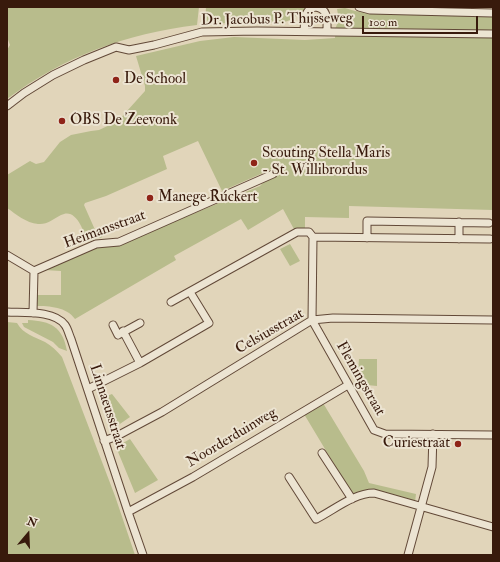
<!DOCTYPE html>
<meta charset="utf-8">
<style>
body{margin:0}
#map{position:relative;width:500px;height:562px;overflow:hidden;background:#e1d5ba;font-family:"IM FELL Double Pica",serif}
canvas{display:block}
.frame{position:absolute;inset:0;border:8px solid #381a0c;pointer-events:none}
.north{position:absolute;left:8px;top:514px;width:40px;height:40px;-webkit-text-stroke:3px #ece4d2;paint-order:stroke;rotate:19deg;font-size:11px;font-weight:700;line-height:16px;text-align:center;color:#381a0c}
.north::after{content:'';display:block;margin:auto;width:14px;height:18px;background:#381a0c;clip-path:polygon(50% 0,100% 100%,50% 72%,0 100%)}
.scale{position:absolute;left:362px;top:16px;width:116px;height:18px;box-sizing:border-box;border:2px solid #381a0c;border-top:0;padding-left:5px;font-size:12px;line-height:14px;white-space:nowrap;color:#381a0c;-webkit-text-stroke:3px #ece4d2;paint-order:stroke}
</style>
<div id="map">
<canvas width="500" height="562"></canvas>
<div class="frame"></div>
<div class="north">N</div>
<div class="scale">100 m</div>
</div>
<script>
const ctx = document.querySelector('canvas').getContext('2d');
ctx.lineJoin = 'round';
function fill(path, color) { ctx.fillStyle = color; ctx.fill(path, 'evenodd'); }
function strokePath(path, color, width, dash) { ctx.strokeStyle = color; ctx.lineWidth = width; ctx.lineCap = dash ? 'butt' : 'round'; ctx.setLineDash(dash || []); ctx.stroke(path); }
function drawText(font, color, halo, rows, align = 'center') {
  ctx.font = font + ' "IM FELL Double Pica",serif'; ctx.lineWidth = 4; ctx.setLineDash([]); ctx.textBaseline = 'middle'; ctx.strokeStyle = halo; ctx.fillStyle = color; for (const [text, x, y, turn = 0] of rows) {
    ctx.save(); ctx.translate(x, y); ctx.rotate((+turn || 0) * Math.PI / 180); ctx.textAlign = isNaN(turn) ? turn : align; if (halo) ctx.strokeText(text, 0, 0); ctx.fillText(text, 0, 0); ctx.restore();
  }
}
fill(new Path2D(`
 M7,7l45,1 18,-1h129l-2,18c-72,9 -132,31 -190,74v-49l3,-5 -3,-8z
 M206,7h104l-20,13 -8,3 -29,-1 -48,2z
 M345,8l10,3 17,2 121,3v194l-144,-4v12l-44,-1v14h-10l-12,-22 -35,21 -7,-11 -67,37 2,4 -101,59c-8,-12 -26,-13 -39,-13v-11h25v-24l-17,-1 53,-23h16l147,-61 13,-14 -1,-3 -50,22 -24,-50 -35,15 4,13 -61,27 -21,7 -1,2 12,27 6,-1 2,3 -3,4h-3l-11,4c-3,-11 -11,-35 -26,-27 -8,4 -14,10 -23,9 -12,-1 -22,-10 -31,-16v-33l23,-14 6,3 8,-2 16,-20 11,-7 20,-4 8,-1 19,-9 27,-30v-5l-9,-30 64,-15 34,-4 71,3 30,-2v-9l4,-9 -2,-11z
 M290,244l10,17 -10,5 -10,-17z
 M28,320c23,1 35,7 39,31l-8,-3 -6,-6 -29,-15 -2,-4h6z
 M7,322l10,1c6,11 18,14 28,19 7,4 12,9 17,15l53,139 20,59h-128z
 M359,359h18v27l-10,-1 -9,-13z
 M112,394l18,23 -16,11 -12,-30z
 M323,403l41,68 5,12 47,11 -1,8 -43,-12 -18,5 -2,-1 -48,-80z
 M130,439l28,41 -23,13 -19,-46z`), '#b8bc8c');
const minor = new Path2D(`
 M359,7l11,3 123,3
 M304,31c1,-10 -1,-21 11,-24 14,1 12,14 12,25
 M7,106l17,-13 29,-18 31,-15 32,-13 13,3 25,-5 48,-13 55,-1 236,3
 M459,222v17
 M367,238v-17l122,2
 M490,239l-177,-2 -1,83 62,110 11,4 108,1
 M7,255l27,16
 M34,271l62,-27 23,-2 154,-68
 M171,302l126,-70h12l4,5
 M7,312c16,1 47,-2 58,13 3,4 4,10 6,14l57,173 15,43
 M33,313l1,-42
 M113,325l5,10 22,-12
 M123,331l17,32
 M88,389l52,-26 69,-40 -19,-31
 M104,441l13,-5 45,-24 150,-92 21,-2 160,2
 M322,453l30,46
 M289,477l27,42c18,-9 38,-26 58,-26l119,34
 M128,512l65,-35 155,-92
 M408,555l24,-88 1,-33`);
strokePath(minor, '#624938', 9);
strokePath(minor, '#ece4d2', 7);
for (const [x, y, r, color] of [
 [116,80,4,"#8f2418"],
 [62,121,4,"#8f2418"],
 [254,163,4,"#8f2418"],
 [150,198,4,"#8f2418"],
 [458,444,4,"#8f2418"]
]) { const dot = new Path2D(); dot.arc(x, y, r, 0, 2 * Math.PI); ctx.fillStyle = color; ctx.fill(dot); strokePath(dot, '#ece4d2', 1.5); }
drawText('15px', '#381a0c', '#ece4d2', [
 ["Dr. Jacobus P. Thijsseweg",277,20,-1],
 ["Heimansstraat",105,230,-20],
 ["Celsiusstraat",270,332,-30],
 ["Flemingstraat",360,379,60],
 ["Linnaeusstraat",107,407,72],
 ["Noorderduinweg",232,438,-31]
]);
drawText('15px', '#381a0c', '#ece4d2', [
 ["De School",124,80],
 ["OBS De Zeevonk",70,121],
 ["Scouting Stella Maris",262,154],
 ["- St. Willibrordus",262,171],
 ["Manege Rúckert",158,198],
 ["Curiestraat",450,444,"right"]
], 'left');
</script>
